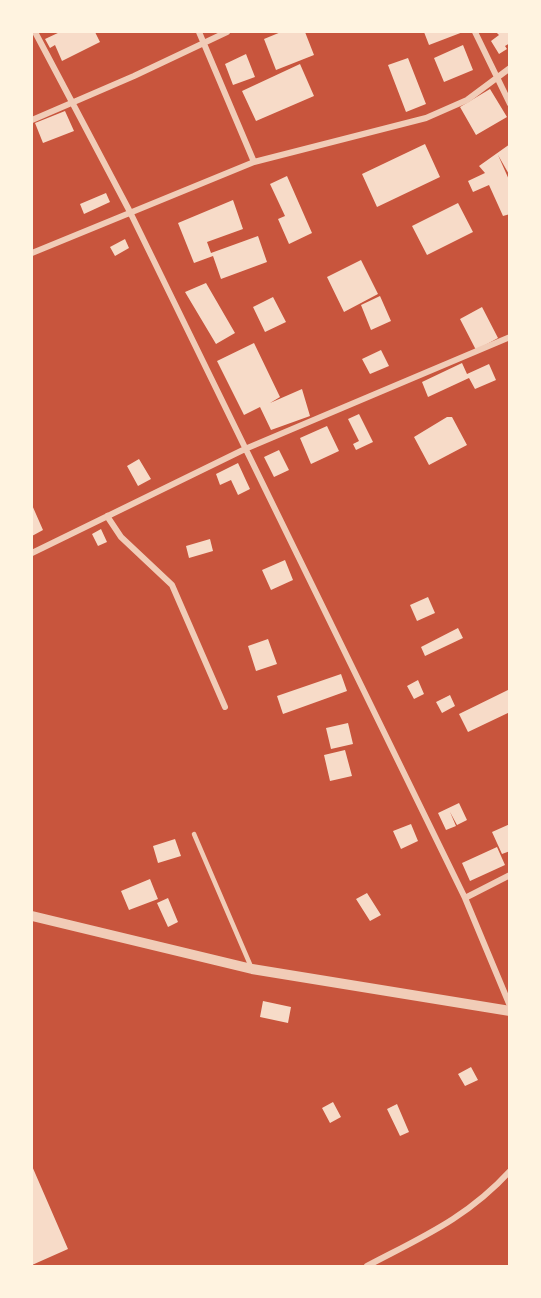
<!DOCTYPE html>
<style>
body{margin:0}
#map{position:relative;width:541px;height:1298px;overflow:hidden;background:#c8553d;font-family:"DejaVu Sans",sans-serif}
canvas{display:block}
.frame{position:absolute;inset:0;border:33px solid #fff3e0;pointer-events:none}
</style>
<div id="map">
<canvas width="541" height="1298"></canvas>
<div class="frame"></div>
</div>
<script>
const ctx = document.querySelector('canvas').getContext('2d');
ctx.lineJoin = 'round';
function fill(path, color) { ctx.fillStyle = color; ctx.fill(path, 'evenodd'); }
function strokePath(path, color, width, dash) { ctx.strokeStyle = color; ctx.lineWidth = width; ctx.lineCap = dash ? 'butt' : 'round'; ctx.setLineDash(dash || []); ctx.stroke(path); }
fill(new Path2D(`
 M60,32h35l5,10 -38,19 -7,-16 -5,3 -5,-9z
 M281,32h24l9,23 -38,15 -12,-31z
 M424,32h39l-34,13z
 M496,32h14v11l-5,3 2,3 -8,5 -8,-13 8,-6z
 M463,45l10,25 -29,12 -10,-24z
 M246,54l9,23 -22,8 -8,-21z
 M408,58l18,46 -20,8 -18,-47z
 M300,64l14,32 -58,25 -14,-30z
 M490,89l17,28 -31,18 -16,-28z
 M65,111l9,20 -31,12 -8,-20z
 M425,144l15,33 -63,30 -15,-33z
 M510,144v32l-12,-21 12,27v32l-7,2 -14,-31 -16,7 -5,-11 17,-8 -6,-7z
 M287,176l25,57 -23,11 -11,-25 7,-3 -15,-32z
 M106,193l4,9 -26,12 -4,-10z
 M233,200l10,29 -36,13 4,11 47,-17 9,26 -46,17 -8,-23 -19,7 -16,-40z
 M458,203l15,29 -46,23 -15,-29z
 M125,239l4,9 -14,8 -5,-9z
 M361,260l17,34 -34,18 -17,-35z
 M206,283l29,50 -19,11 -31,-52z
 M380,296l11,25 -20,9 -10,-25z
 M273,297l13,25 -21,10 -12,-25z
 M482,307l16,31 -22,12 -16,-31z
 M254,343l26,54 -10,6 32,-14 8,27 -39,14 -11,-23 -16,8 -27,-54z
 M381,350l8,16 -19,8 -8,-15z
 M462,363l5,11 22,-10 7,16 -21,9 -6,-11 -41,19 -6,-15z
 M359,414l14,28 -17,8 -3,-6 6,-3 -11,-22z
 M447,417h5l15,28 -38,20 -15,-28z
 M327,426l12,25 -28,13 -11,-26z
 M279,450l10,20 -15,7 -10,-20z
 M139,459l12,20 -13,7 -11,-20z
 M238,463l12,26 -12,6 -7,-15 -11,5 -4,-11z
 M32,505l11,25 -11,6z
 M101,529l6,13 -9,4 -6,-12z
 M210,539l3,12 -24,7 -3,-12z
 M285,560l8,20 -22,10 -9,-20z
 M428,597l7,16 -18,8 -7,-16z
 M458,628l5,10 -38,18 -4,-9z
 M268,639l9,25 -21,7 -8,-25z
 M341,674l6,17 -64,23 -6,-18z
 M418,680l6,14 -10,5 -7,-13z
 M510,689v23l-42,20 -9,-18z
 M450,695l5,11 -13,7 -6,-11z
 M348,723l5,21 -22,5 -5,-21z
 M345,750l7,26 -22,5 -6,-26z
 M459,803l8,17 -10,5 -7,-13 6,14 -10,4 -8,-17z
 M411,824l7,17 -17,8 -8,-18z
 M510,824v27l-8,3 -10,-22z
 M175,839l6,17 -23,7 -5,-17z
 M497,847l8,18 -35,16 -8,-18z
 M150,879l8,20 -29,11 -8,-19z
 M367,893l14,22 -11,6 -14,-22z
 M168,898l10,24 -10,5 -11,-24z
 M263,1001l28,6 -3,16 -28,-6z
 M471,1067l7,13 -13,6 -7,-12z
 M333,1102l8,15 -11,6 -8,-15z
 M397,1104l12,28 -9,4 -13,-27z
 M32,1166l36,83 -36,16z`), '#f7dbc8');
strokePath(new Path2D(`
 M194,834l58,135`), '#f1ccb7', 4.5);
strokePath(new Path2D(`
 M35,32l94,178 336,688 45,108
 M199,32l55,130
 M475,32l35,72
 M32,120l102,-44 93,-44
 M32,253l222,-91 172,-44 41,-18 43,-32
 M107,516l14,21 51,48 53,122
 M32,553l213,-104 265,-112
 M465,898l45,-23
 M367,1266c55,-29 100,-48 143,-95`), '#f1ccb7', 6);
strokePath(new Path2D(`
 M32,916l220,53 258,42`), '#f1ccb7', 10);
</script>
